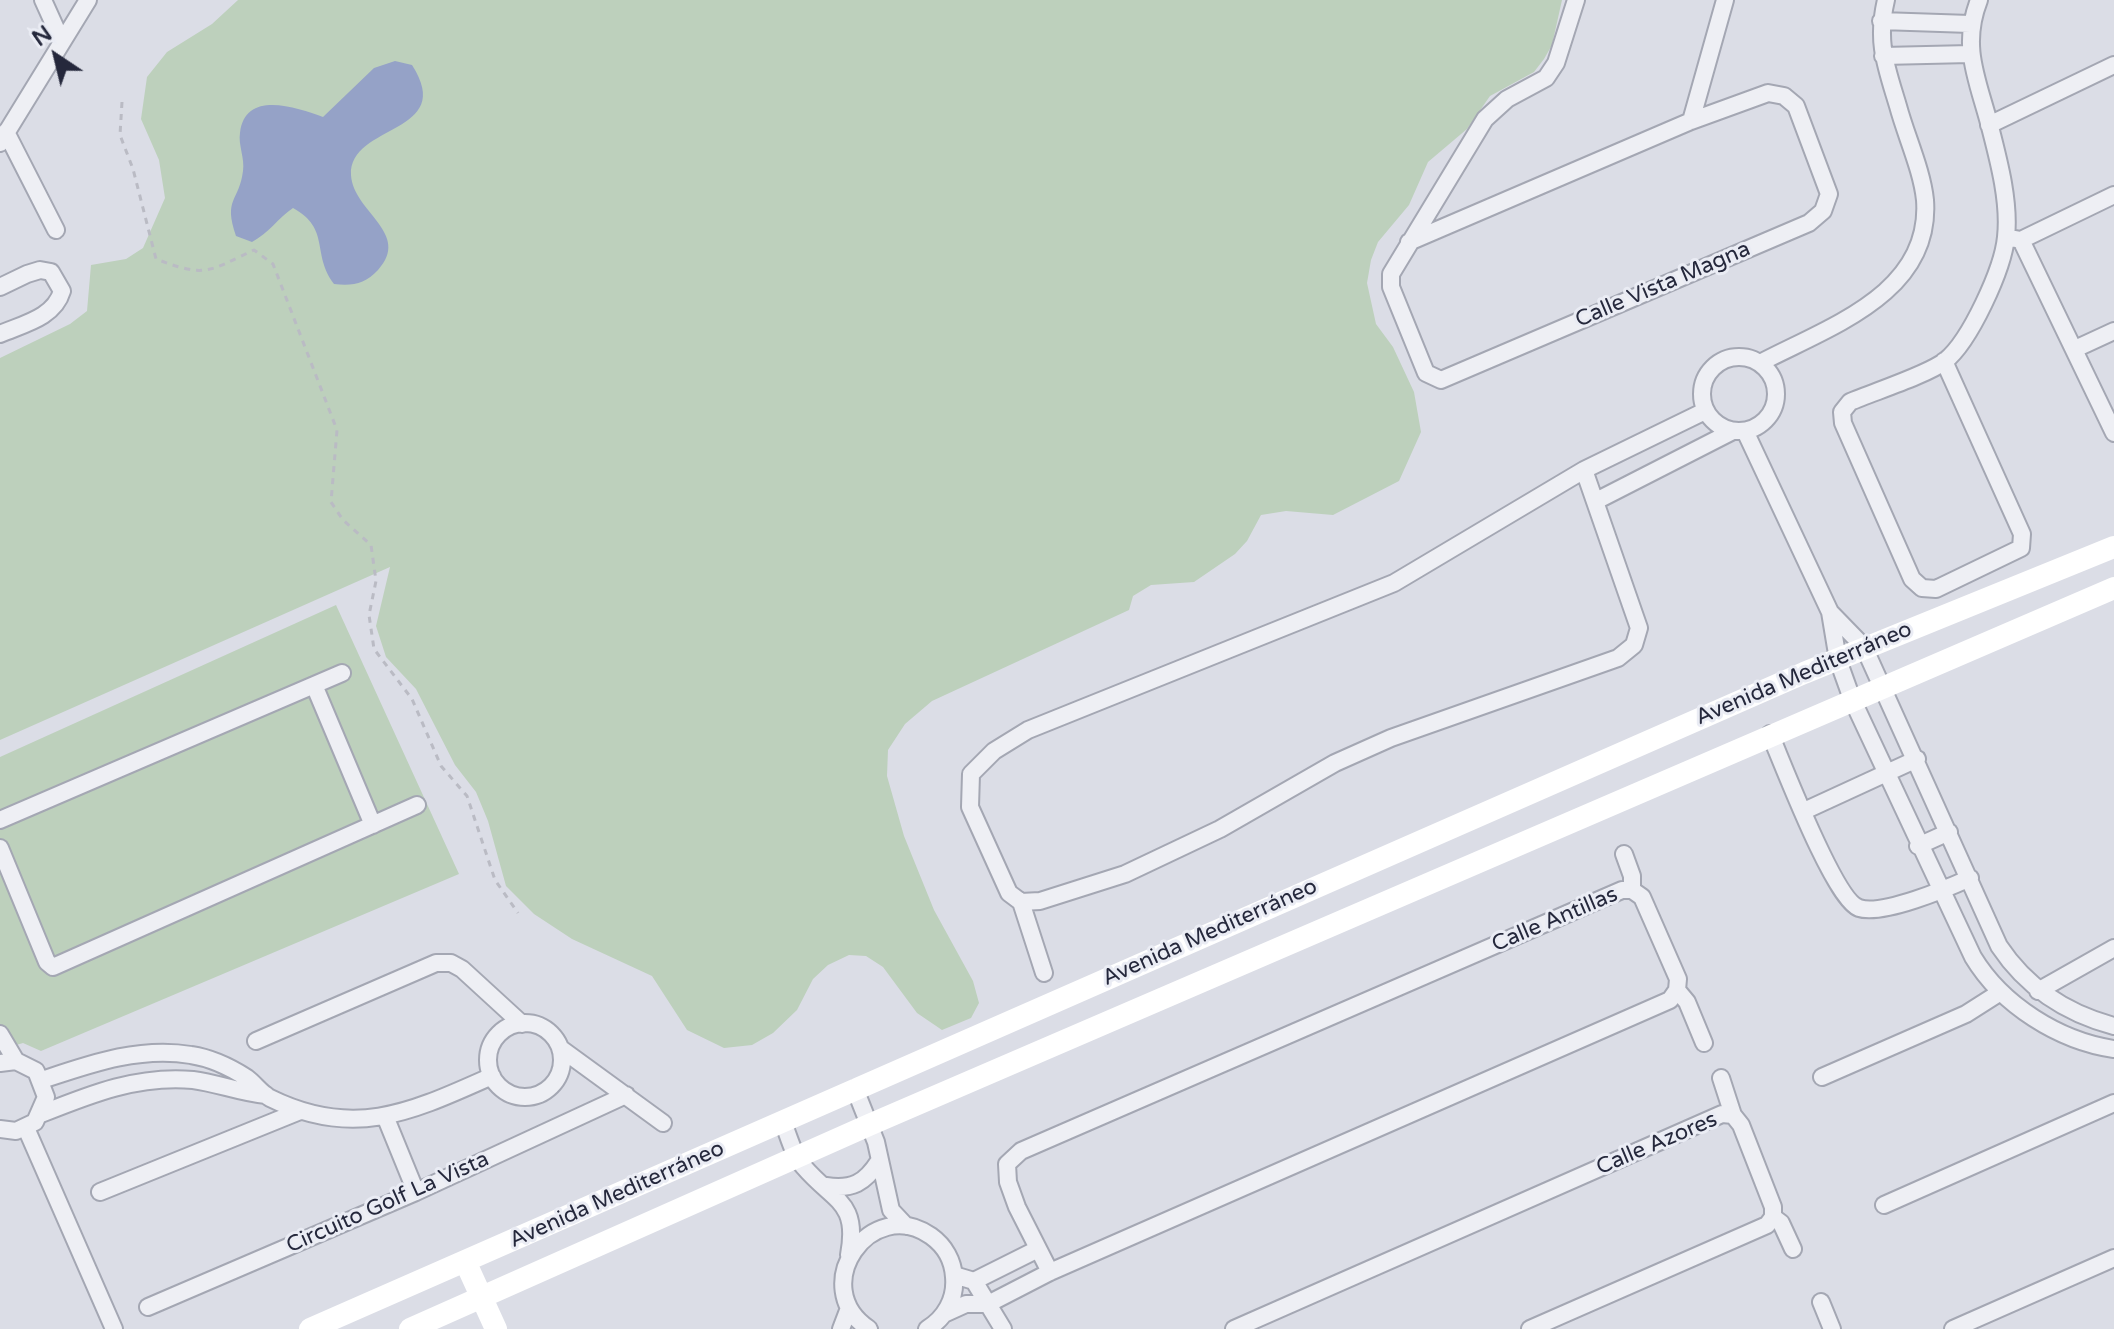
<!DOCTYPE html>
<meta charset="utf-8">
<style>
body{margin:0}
#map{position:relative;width:2114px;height:1329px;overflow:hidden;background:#dbdde6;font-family:"Varela Round",sans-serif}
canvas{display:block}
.north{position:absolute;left:16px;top:16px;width:80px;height:80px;-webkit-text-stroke:6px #eaecf4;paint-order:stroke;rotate:325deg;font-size:22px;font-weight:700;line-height:32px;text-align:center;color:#25283c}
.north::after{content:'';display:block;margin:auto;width:28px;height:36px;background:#25283c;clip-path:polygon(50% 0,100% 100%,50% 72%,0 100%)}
</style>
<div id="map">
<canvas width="2114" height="1329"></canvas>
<div class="north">N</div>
</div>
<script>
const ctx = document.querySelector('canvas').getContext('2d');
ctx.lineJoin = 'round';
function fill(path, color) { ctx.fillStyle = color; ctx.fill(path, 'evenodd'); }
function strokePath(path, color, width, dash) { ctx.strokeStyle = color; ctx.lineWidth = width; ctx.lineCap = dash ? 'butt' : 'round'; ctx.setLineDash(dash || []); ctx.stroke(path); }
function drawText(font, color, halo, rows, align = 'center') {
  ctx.font = font + ' "Varela Round",sans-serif'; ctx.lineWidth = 6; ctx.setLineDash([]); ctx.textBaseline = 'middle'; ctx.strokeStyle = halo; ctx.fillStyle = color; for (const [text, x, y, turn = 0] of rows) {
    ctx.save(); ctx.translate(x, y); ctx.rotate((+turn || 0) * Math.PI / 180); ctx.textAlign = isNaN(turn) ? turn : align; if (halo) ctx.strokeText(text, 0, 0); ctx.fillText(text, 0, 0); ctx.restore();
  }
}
fill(new Path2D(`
 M238,0h1324l-10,45 -8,14 -10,13 -44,24 -23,33 -39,33 -19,43 -31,37 -7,18 -4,23 9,41 17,23 21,45 7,40 -22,49 -66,34 -47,-4 -25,4 -14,26 -12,13 -41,28 -43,3 -18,11 -4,14 -197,91 -27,23 -17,26 -1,26 17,60 30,74 39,71 6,22 -8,15 -29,12 -25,-17 -34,-46 -17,-11 -17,-1 -21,10 -15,14 -16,31 -24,23 -21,12 -28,3 -37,-18 -35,-54 -80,-37 -38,-25 -28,-28 -18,-65 -12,-29 -21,-27 -39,-76 -30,-32 -10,-31 14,-59 -390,173v-382l70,-34 17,-13 4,-46 35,-6 17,-11 22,-50 -6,-38 -18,-41 6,-42 20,-25 45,-28z
 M336,605l123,269 -418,177 -18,-8 -23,7v-293z`), '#bdd0bc');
fill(new Path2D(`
 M395,61l17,4c45,70 -63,58 -61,110 2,37 61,58 27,95 -13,14 -25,16 -44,14 -23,-31 -3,-55 -41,-76 -15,10 -24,25 -41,34l-16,-6c-13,-38 3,-34 7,-65 2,-13 -5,-26 -3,-38 5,-44 57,-25 83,-16l51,-49z`), '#95a2c7');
const street = new Path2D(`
 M43,0l19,42
 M1881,21l89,3
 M1883,56l87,-2
 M1691,121l34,-121
 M1989,125l125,-60
 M6,132l50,98
 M0,143l88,-143
 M2010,238l11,2 93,-45
 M2021,240l93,193
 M1409,242l282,-121 77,-28 16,3 12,10 33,88 -6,17 -14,12 -368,157 -15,-7 -35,-86v-13l94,-155 22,-20 39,-21 10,-15 20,-63
 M0,287l27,-13 13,-4 11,2 11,19c-8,27 -39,33 -62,43
 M2075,349l39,-18
 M1702 394a37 37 0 1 1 74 0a37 37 0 1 1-74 0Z
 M1944,361l78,173 -1,14 -85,41 -14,-1 -10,-9 -69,-156 -1,-11 8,-10c23,-10 77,-27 95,-41 25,-20 58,-92 61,-124 4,-36 -8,-79 -17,-114 -12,-45 -28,-77 -10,-123
 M1760,363c68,-36 172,-69 165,-163 -3,-30 -19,-64 -27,-94 -12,-40 -22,-64 -12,-106
 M1745,431l85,181 8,48 14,39 121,258c29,48 86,84 141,92
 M1584,470l55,158 -5,17 -16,13 -227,80 -56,25 -115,66 -95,45 -85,27 -19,1 -12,-9 -39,-86 1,-33 23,-23 34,-21 366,-147 190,-113 121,-59
 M1596,501l137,-70
 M1830,612l34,35 135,299c28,42 66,67 115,80
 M314,685l59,140
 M1770,734c13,30 64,165 89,174 23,8 89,-20 111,-30
 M1804,811l113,-52
 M0,820l342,-147
 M1918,846l31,-14
 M0,848l47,114 6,5 364,-162
 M1624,854l8,22v14
 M1021,902l23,71
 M1677,990l10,12 17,41
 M2038,991l76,-43
 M488 1060a37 37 0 1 1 74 0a37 37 0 1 1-74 0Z
 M0,1034l16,27
 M256,1041l180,-78h15l11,6 60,55
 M560,1048l103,75
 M0,1063l16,-2 20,10 10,26 -11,25 -19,9 -16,-2
 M1822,1077l144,-63 33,-21
 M1721,1078l12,37
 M42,1080c48,-16 98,-34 149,-25 20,3 39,12 56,23 8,6 14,15 23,20 85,42 143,13 222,-22
 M855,1089l21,53 15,68 15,16
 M41,1114c50,-20 97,-39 152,-34 24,3 48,13 73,15
 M385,1116l31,76
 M783,1122c6,15 10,33 21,45 30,35 55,34 45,88
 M26,1128l88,201
 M826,1186c26,4 39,-3 53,-25
 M100,1192l200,-81
 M1884,1205l230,-102
 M1773,1217l8,6 12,26
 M954,1275l20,6 29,48
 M974,1281l64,-32
 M1821,1302l11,27
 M148,1307l268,-115 210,-97
 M944,1314l22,-10h22l62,-32 620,-272 7,-10 1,-11 -36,-82 -10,-7h-10l-601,261 -14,13 1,18 9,25 33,65
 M841,1329l8,-21
 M869,1329c-63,-42 2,-135 62,-93 14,10 22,25 23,41 2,22 -9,41 -27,52
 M1234,1329l488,-215 11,1 8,10 32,82v10l-6,8 -237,104
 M1953,1329l161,-71`);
strokePath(street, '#a4a7b3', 20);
strokePath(new Path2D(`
 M122,102l-2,33 13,34 23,90c50,19 51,13 98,-9l19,14 64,166 -6,72 12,18 28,25 5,36 -7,34 5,34 38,50 29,67 26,30 28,84 23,33`), '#babbc4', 3, [6, 6]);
strokePath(street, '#eeeff4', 16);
strokePath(new Path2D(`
 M465,1261l31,68
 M310,1329l1494,-656 310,-126
 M410,1329l459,-204 1245,-537`), '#fff', 22);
drawText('22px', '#25283c', '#eaecf4', [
 ["Calle Vista Magna",1663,285,-23],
 ["Avenida Mediterráneo",1804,674,-23],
 ["Calle Antillas",1555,920,-23],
 ["Avenida Mediterráneo",1210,933,-24],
 ["Calle Azores",1657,1144,-23],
 ["Avenida Mediterráneo",617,1195,-24],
 ["Circuito Golf La Vista",388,1203,-24]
]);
</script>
